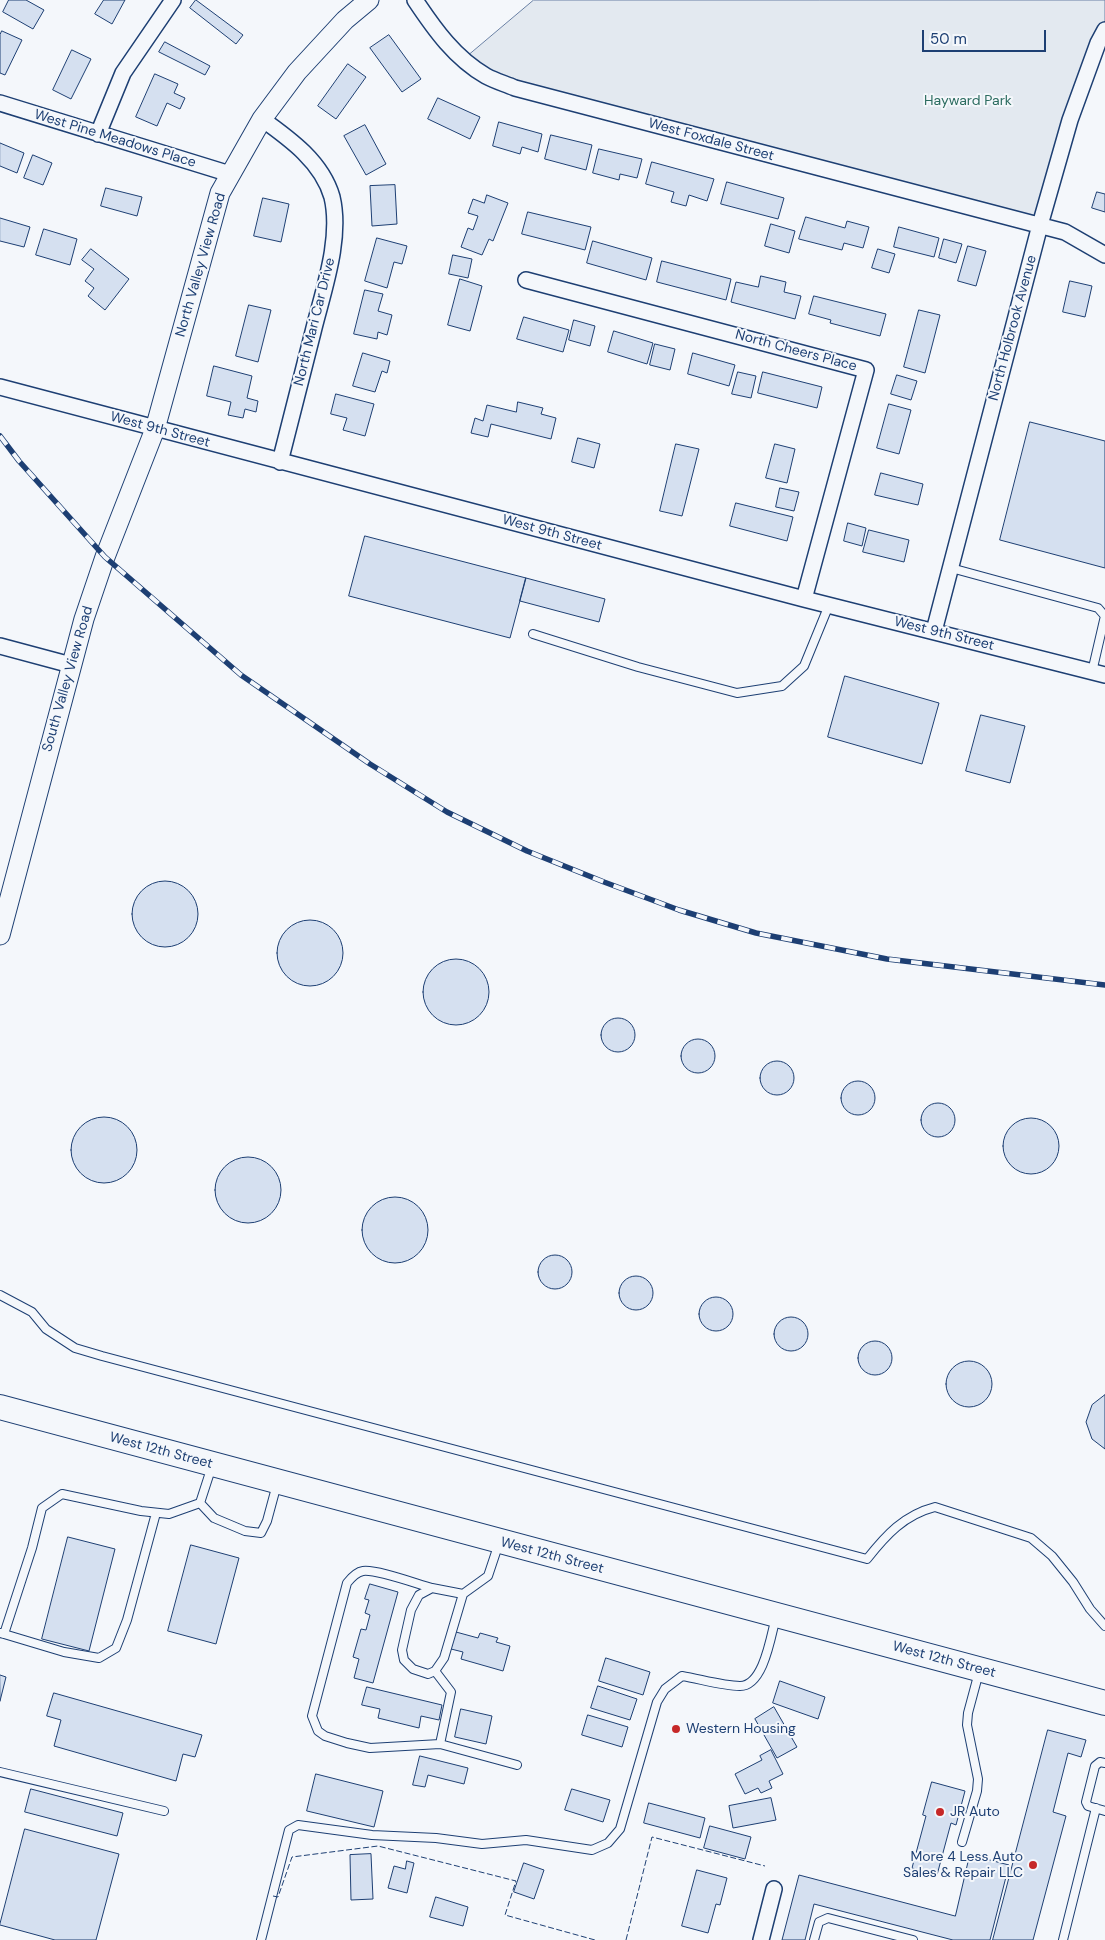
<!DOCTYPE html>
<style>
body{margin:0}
#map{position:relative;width:1105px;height:1940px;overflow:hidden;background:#f4f7fb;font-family:"DM Sans",sans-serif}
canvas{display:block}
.scale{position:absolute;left:922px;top:30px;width:124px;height:22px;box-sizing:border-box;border:2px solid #1d3f73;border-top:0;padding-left:6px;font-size:15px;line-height:18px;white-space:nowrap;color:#1d3f73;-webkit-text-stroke:4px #f4f7fb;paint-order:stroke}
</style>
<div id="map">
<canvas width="1105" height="1940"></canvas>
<div class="scale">50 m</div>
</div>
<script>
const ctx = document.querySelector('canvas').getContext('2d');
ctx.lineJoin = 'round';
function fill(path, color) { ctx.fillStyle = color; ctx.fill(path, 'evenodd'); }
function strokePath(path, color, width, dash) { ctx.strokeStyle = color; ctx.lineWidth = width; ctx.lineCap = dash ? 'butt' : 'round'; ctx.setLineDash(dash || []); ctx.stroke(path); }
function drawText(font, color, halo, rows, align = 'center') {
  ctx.font = font + ' "DM Sans",sans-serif'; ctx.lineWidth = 4; ctx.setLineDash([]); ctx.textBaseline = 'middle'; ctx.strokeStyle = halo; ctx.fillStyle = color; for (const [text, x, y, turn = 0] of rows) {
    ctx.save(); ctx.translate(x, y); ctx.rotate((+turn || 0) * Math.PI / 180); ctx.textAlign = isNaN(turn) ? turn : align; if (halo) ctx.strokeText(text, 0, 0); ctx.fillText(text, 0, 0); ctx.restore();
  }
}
const green = new Path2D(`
 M534,0h571v30l-65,195 -525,-137 -52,-28z`);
fill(green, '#e3e9f0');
strokePath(green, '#687fa3', 1);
const building = new Path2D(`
 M9,0h17l18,10 -11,19 -30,-17z
 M104,0h21l-13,24 -17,-10z
 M196,0l47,35 -7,9 -46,-36z
 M2,31l20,9 -17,35 -5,-2v-38z
 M389,35l32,44 -19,13 -32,-44z
 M165,42l45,24 -5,9 -46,-23z
 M72,50l19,9 -20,40 -18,-9z
 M348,64l18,13 -30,42 -18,-13z
 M155,74l23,10 -4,9 11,5 -5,11 -13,-6 -10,23 -21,-9z
 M438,98l42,19 -10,22 -42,-20z
 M499,122l43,12 -4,18 -16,-5 -2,7 -27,-8z
 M365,125l21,39 -20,11 -22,-39z
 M551,135l41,10 -6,25 -41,-11z
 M0,143l24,10 -7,20 -17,-7z
 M599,149l43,10 -5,19 -17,-4 -1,6 -26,-7z
 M33,155l19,8 -9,22 -19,-7z
 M652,162l62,17 -7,22 -18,-6 -3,11 -15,-4 3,-10 -28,-8z
 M727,182l57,16 -6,21 -57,-15z
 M395,185l2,39 -25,2 -2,-40z
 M106,188l36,9 -5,19 -36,-10z
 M1097,192l8,2v18l-13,-4z
 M487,195l21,8 -15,38 -4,-2 -7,16 -21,-8 7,-19 5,2 5,-14 -10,-3 5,-14 11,4z
 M263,198l26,6 -8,38 -27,-6z
 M528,212l63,15 -6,23 -63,-16z
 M806,217l39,11 2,-7 22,6 -6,21 -19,-5 -2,7 -43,-11z
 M0,218l30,9 -6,20 -24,-6z
 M771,224l24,7 -6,22 -24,-7z
 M899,227l40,11 -5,19 -40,-10z
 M44,229l33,10 -7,26 -34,-10z
 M377,238l30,8 -5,18 -8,-2 -7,26 -22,-7z
 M944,239l18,5 -6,19 -17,-5z
 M593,241l59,17 -6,22 -59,-17z
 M968,246l18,5 -10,35 -18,-5z
 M91,249l38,30 -24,31 -17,-14 6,-8 -9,-7 9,-12 -12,-9z
 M878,249l17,5 -6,19 -17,-5z
 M453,255l19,4 -4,19 -19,-4z
 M662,261l69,18 -5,21 -69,-18z
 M761,276l25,6 -2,10 17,4 -6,23 -64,-17 5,-20 22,5z
 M460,279l22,7 -12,45 -22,-6z
 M1070,281l22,5 -7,31 -22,-5z
 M365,290l18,4 -5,17 14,4 -5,20 -9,-3 -1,7 -23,-5z
 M814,296l72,18 -6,22 -50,-13 1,-3 -22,-6z
 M249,305l22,5 -13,52 -22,-6z
 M919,310l21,5 -15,58 -21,-6z
 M524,317l45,13 -6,22 -46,-13z
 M574,320l21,6 -5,20 -21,-6z
 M614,331l39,12 -6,21 -39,-12z
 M655,344l20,5 -5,21 -20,-5z
 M363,353l27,8 -3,12 -5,-2 -7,21 -22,-6z
 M693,353l42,12 -6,21 -41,-12z
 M214,366l38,10 -5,22 11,3 -2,11 -11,-3 -2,9 -15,-3 3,-13 -24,-6z
 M738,372l18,4 -5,22 -19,-4z
 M763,372l59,15 -5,21 -59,-15z
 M897,375l20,6 -6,19 -20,-6z
 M336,394l38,10 -9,32 -22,-6 4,-12 -16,-4z
 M518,402l25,6 -2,6 15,4 -5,21 -60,-15 -3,13 -17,-4 4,-15 8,3 4,-16 29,7z
 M889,404l22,6 -12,44 -22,-6z
 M1030,422l75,19v127l-105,-28z
 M578,438l22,6 -6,24 -22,-6z
 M676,444l23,5 -17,67 -22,-5z
 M775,444l20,5 -8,34 -21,-5z
 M881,473l42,11 -5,21 -43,-10z
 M780,488l19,4 -5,19 -18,-4z
 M736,503l57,14 -6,24 -57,-15z
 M848,523l18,5 -4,18 -18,-5z
 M869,530l40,10 -5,22 -41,-10z
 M365,536l161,42 -16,60 -161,-42z
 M526,578l79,21 -6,23 -79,-21z
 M845,676l94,27 -17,61 -94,-27z
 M981,715l44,11 -15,57 -44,-12z
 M132 914a33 33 0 1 1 66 0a33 33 0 1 1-66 0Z
 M277 953a33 33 0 1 1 66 0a33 33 0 1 1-66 0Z
 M423 992a33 33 0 1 1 66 0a33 33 0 1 1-66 0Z
 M601 1035a17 17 0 1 1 34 0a17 17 0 1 1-34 0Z
 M681 1056a17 17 0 1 1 34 0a17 17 0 1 1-34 0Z
 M760 1078a17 17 0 1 1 34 0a17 17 0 1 1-34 0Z
 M841 1098a17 17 0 1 1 34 0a17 17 0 1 1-34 0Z
 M921 1120a17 17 0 1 1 34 0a17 17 0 1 1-34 0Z
 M71 1150a33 33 0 1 1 66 0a33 33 0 1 1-66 0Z
 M1003 1146a28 28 0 1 1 56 0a28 28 0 1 1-56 0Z
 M215 1190a33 33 0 1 1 66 0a33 33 0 1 1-66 0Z
 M362 1230a33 33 0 1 1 66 0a33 33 0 1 1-66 0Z
 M538 1272a17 17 0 1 1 34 0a17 17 0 1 1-34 0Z
 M619 1293a17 17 0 1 1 34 0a17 17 0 1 1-34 0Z
 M699 1314a17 17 0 1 1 34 0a17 17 0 1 1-34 0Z
 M774 1334a17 17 0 1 1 34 0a17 17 0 1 1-34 0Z
 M858 1358a17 17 0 1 1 34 0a17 17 0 1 1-34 0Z
 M946 1384a23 23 0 1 1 46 0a23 23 0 1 1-46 0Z
 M1105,1395v54l-13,-10 -6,-17 6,-17z
 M68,1537l47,12 -26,102 -47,-12z
 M191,1545l48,13 -23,86 -48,-13z
 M370,1584l28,8 -25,91 -19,-5 5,-19 -6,-2 8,-28 5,1 4,-15 -5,-2 4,-13 -4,-1z
 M456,1632l22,6 2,-5 18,5 -2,4 14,4 -7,25 -42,-12 2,-7 -12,-3z
 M606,1658l44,14 -7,23 -44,-14z
 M0,1675l6,2 -6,24z
 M780,1681l45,16 -7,22 -45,-16z
 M598,1686l39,13 -7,21 -39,-12z
 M367,1687l75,18 -3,15 -18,-4 -2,12 -41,-10 2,-9 -18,-4z
 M54,1693l148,42 -7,22 -12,-3 -7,27 -122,-35 7,-26 -14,-4z
 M774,1707l23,40 -20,11 -22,-39z
 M461,1709l31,7 -6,28 -31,-7z
 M588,1715l40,12 -6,20 -40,-12z
 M1048,1730l38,10 -5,17 -13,-4 -15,59 13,4 -33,124h-40z
 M771,1750l12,24 -14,7 3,7 -11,5 -3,-5 -13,6 -10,-20 27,-14 -2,-4z
 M420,1756l48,12 -4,16 -36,-9 -3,12 -12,-2z
 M316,1774l67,17 -9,36 -67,-16z
 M932,1782l33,9 -9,34 -5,-2 -14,52 -25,-7 14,-52 -3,-1z
 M31,1789l92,24 -6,23 -92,-24z
 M572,1789l38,11 -7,22 -38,-12z
 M771,1798l5,22 -43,8 -4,-22z
 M649,1803l56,15 -5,20 -56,-15z
 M710,1826l41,11 -6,22 -41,-11z
 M25,1829l94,25 -23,86h-41l-55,-15z
 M371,1854l2,45 -22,1 -1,-45z
 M970,1855l39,10 -19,75h-37l-139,-36 -9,36h-23l17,-65 156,41z
 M407,1861l7,2 -7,30 -19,-5 6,-22 11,3z
 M524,1863l20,7 -10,29 -20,-7z
 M697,1870l30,8 -7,27 -4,-1 -8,29 -26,-7z
 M436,1897l32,10 -5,19 -33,-9z`);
fill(building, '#d5e0f0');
strokePath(building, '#1d3f73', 1);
const service = new Path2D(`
 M951,568l147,40 7,8 -13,56
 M533,634l105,33 99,26 45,-7 22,-20 25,-61
 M0,1295l32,17 14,17 29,19 27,8 765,203c19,-24 37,-44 68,-52l96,31 21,18 21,26 17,27 15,17
 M200,1503l14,15 31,13 16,2 6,-12 10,-37
 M432,1588c-15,-4 -56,-19 -69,-17 -7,1 -12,7 -16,12l-35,133 6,15 7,5 22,7 23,5 70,-4
 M463,1594l-19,64 -9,13 -7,3 -15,-5 -9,-9 -2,-10 9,-40 8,-15 13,-7 31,6 25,-18 11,-33
 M0,1633l4,1 28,-86 10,-40 20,-14 79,17 28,3 31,-11 12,-37
 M4,1634l60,18 35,6 17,-10 11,-28 29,-107
 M435,1671l16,21 -11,52 77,21
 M1105,1763l-5,-1 -5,4 -9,36 2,4 17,5
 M0,1772l164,39
 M962,1842l15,-51 1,-12 -11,-54 1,-12 11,-41
 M261,1940l28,-110 9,-5 74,10 64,3 46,6 44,-4 66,10 16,-7 12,-14 37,-127 8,-13 17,-13c18,3 41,10 58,10 24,0 31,-51 36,-69
 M814,1940l5,-18 9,-4 85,22
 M1063,1940l33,-132`);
const minor = new Path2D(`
 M415,0c20,30 40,58 71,76 9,5 20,8 29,12l550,144 40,23
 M0,103l230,71
 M262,119c28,20 60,43 70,78 10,42 -9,94 -19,135 -11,43 -22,86 -33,130
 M98,134l25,-61 50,-73
 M526,280l340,90 -62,229
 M0,387l804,212 301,76
 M934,631l106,-406 30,-105 28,-77 7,-13
 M0,646l71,19
 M761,1940l13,-51`);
const tertiary = new Path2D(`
 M0,935l84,-316 21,-62 50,-128 65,-236 42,-74 35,-47 48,-52 24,-20`);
const primary = new Path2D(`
 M0,1407l1105,296`);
strokePath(service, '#1d3f73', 10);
strokePath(minor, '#1d3f73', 18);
strokePath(tertiary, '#1d3f73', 21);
strokePath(primary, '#1d3f73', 26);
strokePath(service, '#f4f7fb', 8);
strokePath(minor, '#f4f7fb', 15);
strokePath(tertiary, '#f4f7fb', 19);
strokePath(primary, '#f4f7fb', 24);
const rail = new Path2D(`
 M0,436l19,25 86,96 136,118 129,89 77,48 80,39 77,31 75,28 77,23 131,26 218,26`);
strokePath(rail, '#1d3f73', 5.5);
strokePath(rail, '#f4f7fb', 4, [11]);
strokePath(new Path2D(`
 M273,1896l5,1 14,-40 86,-11 138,35 -11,34 90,25
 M626,1940l26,-103 113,29`), '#1d3f73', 1, [6, 2.5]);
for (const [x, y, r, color] of [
 [676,1729,5,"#c62828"],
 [940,1812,5,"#c62828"],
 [1033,1865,5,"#c62828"]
]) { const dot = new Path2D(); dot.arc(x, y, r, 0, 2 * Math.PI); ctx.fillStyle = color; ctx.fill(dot); strokePath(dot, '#f4f7fb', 2); }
drawText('14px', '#2c6c60', '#f4f7fb', [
 ["Hayward Park",968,101]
]);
drawText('14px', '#1d3f73', '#f4f7fb', [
 ["West Pine Meadows Place",115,139,17],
 ["West Foxdale Street",711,140,15],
 ["North Valley View Road",201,265,-74],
 ["North Mari Car Drive",315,322,-76],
 ["North Holbrook Avenue",1013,328,-75],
 ["North Cheers Place",796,351,15],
 ["West 9th Street",160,430,15],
 ["West 9th Street",552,533,15],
 ["West 9th Street",944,634,14],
 ["South Valley View Road",68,679,-74],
 ["West 12th Street",161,1451,15],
 ["West 12th Street",552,1556,15],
 ["West 12th Street",944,1660,15]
]);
drawText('14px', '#1d3f73', '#f4f7fb', [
 ["Western Housing",686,1729],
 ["JR Auto",950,1812],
 ["More 4 Less Auto",1023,1857,"right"],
 ["Sales & Repair LLC",1023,1873,"right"]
], 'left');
</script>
